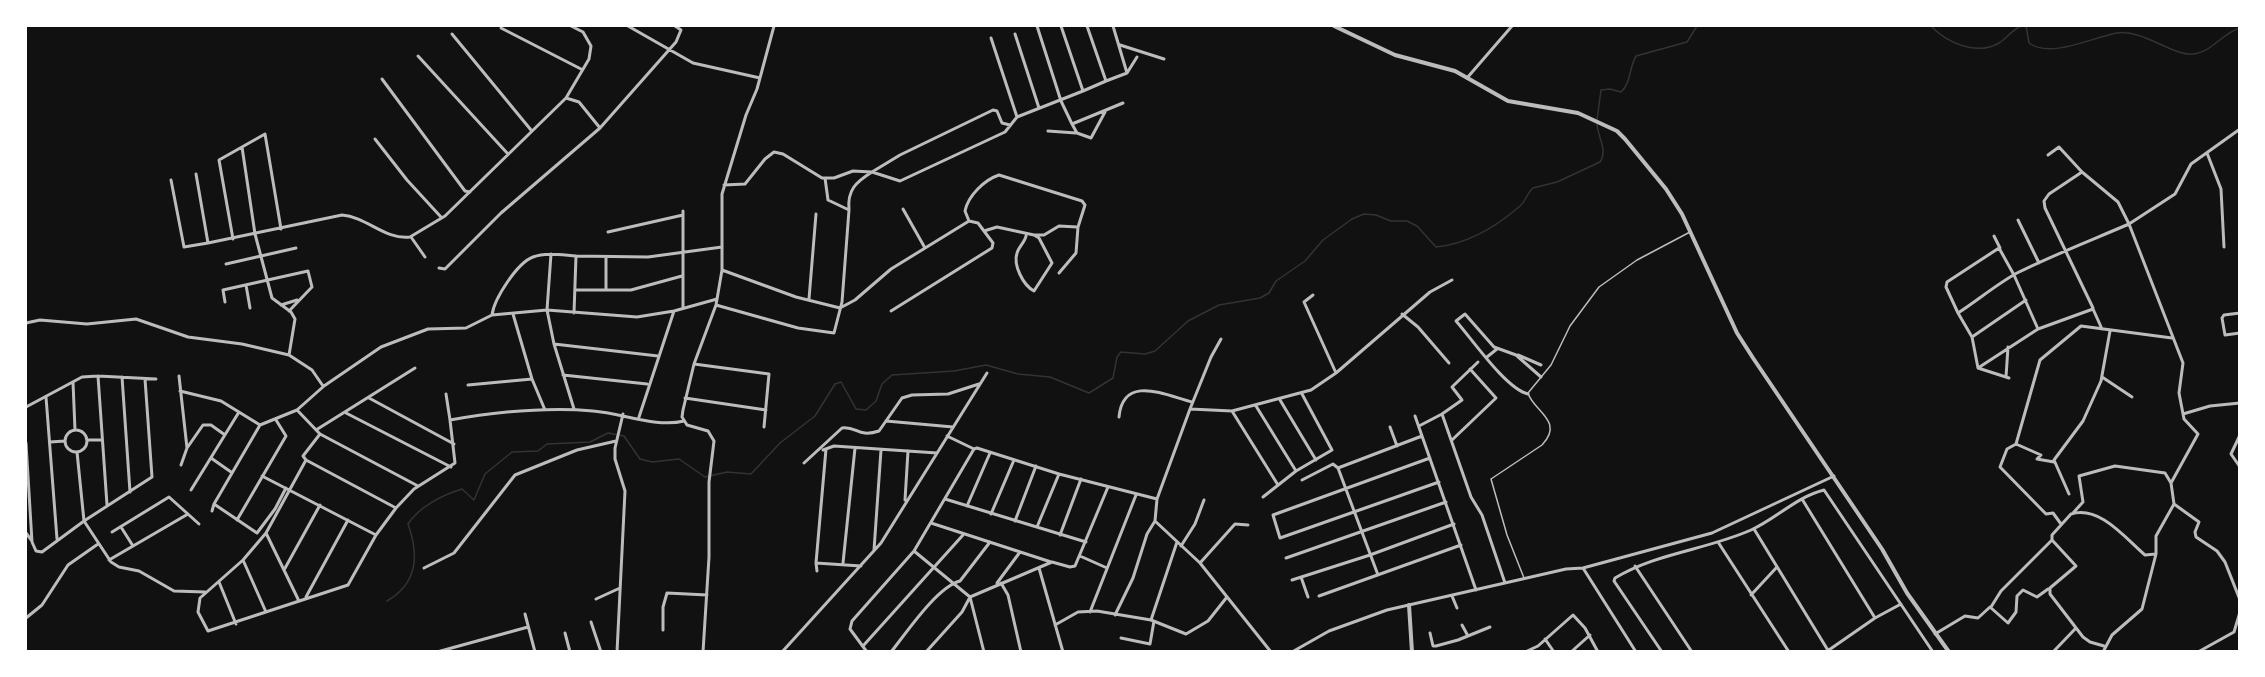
<!DOCTYPE html>
<style>
body{margin:0}
#map{position:relative;width:2265px;height:677px;overflow:hidden;background:#111;font-family:"Public Sans",sans-serif}
canvas{display:block}
.frame{position:absolute;inset:0;border:27px solid #fff;pointer-events:none}
</style>
<div id="map">
<canvas width="2265" height="677"></canvas>
<div class="frame"></div>
</div>
<script>
const ctx = document.querySelector('canvas').getContext('2d');
ctx.lineJoin = 'round';
function strokePath(path, color, width, dash) { ctx.strokeStyle = color; ctx.lineWidth = width; ctx.lineCap = dash ? 'butt' : 'round'; ctx.setLineDash(dash || []); ctx.stroke(path); }
strokePath(new Path2D(`
 M1931,26c16,17 46,30 68,17 8,-5 13,-13 22,-17
 M2026,26l3,17c22,16 64,-6 88,-10 25,-4 54,22 75,21 18,0 30,-21 48,-26
 M1597,120l4,-30 9,-1 11,3c10,-9 8,-24 15,-36l51,-14 10,-16
 M387,601c31,-18 32,-46 21,-77 11,-17 34,-29 54,-35l12,11 11,-26 27,-22 26,-1 9,-7 43,-2 18,-9 16,3 16,23 12,3 27,-3 26,18 22,-5 24,2 29,-31 35,-27 20,-32 6,-2 15,27 10,1 10,-9 6,-17 10,-9 62,-4 32,-6 32,9 32,3 39,16 24,-15 4,-21 4,-5 24,2 10,-3 33,-30 31,-16 41,-7 9,-5 7,-12 29,-20 18,-21 29,-21 12,-5 12,1 15,6h16l10,5 19,21c31,-3 61,-21 84,-41 6,-5 7,-13 13,-18l24,-6 43,-20c8,-12 -2,-24 -3,-38`), '#333', 1.5);
strokePath(new Path2D(`
 M1524,578l-17,-43 -16,-56 51,-34c23,-24 -9,-34 -14,-52l23,-28 19,-39 29,-39 38,-27 53,-28`), '#bcbcbc', 1.5);
strokePath(new Path2D(`
 M628,26l65,37 67,15
 M1037,26l24,75 11,23 51,-21
 M1113,26l14,47
 M501,28l80,41
 M452,34l79,96
 M1015,34l24,74
 M991,38l26,79
 M1120,45l44,14
 M418,56l90,98
 M1467,78l45,-52
 M382,79l83,112 5,1
 M1106,81l21,-8 10,-16
 M1083,91l23,-10 -19,-55
 M566,98l23,-39 2,-13 -8,-14 -12,-6
 M1072,124l5,9 14,5 14,-26
 M1048,131l28,2
 M375,139l32,41 34,37
 M242,147l13,87 17,64 19,14 4,7 -6,36
 M2207,153l14,36 3,58
 M2048,155l11,-8 23,25 36,30 11,22c-37,16 -76,31 -112,49 -20,11 -39,27 -59,40l-12,-26 1,-5 52,-34 15,27 24,54 55,-20v-1l-48,-100 -1,-7 5,-7 33,-22
 M196,174l12,69 134,-28c25,2 43,25 68,22l35,-21 121,-118 13,4 21,26 76,-86 5,-12 -6,-4
 M825,178l3,22 21,10
 M171,180l13,67 24,-4
 M724,185l21,-1 20,-25 9,-7 9,2 39,24h12l19,-7 19,1 28,-17 93,-45 4,1 5,12 8,2
 M903,209l22,39
 M2018,220l21,43
 M969,221l-4,-10c3,-15 19,-31 34,-36l83,26 3,4 -7,22 -2,26 -17,20
 M984,231l13,-4 37,8h10l15,-9 18,1
 M608,232l75,-17
 M1026,236c-1,6 -7,10 -9,17 -4,12 6,32 17,38l18,-28 -13,-25 -5,-3
 M1994,236l6,12
 M411,237l14,20
 M233,239l-14,-79 46,-26 16,95
 M551,254l-4,56 7,34 20,65
 M226,264l70,-16
 M439,268l6,1 56,-56 99,-85
 M722,270l74,27 44,11 15,-8 36,-31 78,-48 9,2 15,20 -1,5 -101,63
 M246,285l4,23
 M575,290h56l51,-14
 M606,290v-33
 M1313,295l-9,7 32,71
 M809,299l7,-85
 M225,302l-2,-12 85,-19 4,16 -23,24
 M281,305l16,-5
 M716,305l82,23 36,5 8,-31 7,-92c-2,-20 7,-28 23,-38l28,9 105,-49 12,-15 66,-26 -22,-65
 M683,308v-97
 M2093,309l9,20
 M574,313l2,-57 72,1 74,-10
 M1958,313l14,24 54,-37
 M2240,313l-16,2 -2,3 3,17 15,-2
 M513,314l19,65 13,31
 M1402,314l16,13 31,36
 M492,315c2,-16 25,-52 41,-58 13,-5 29,-2 43,-1
 M26,323l14,-3 47,4 49,-5 52,18 54,7 47,11 23,15 11,16
 M1972,337l6,31 31,10
 M554,344l104,12
 M1518,355l23,10
 M1487,357l10,-8
 M694,364l75,10 -5,53
 M1978,368l60,-39
 M563,375l84,9
 M98,376l9,129
 M179,376l8,72
 M122,377l8,115
 M2006,377l2,-30
 M2102,377l30,20
 M73,382l2,48
 M468,385l64,-6
 M180,391l41,10 39,24
 M446,394l4,26
 M1528,394c-22,-5 -56,-55 -72,-73l9,-7 29,33 22,8 25,22
 M46,397l11,142
 M369,398l85,46
 M685,398l81,12
 M1280,400l36,60
 M1256,406l40,65
 M26,407l56,-30 16,-1 58,3
 M1190,409l21,-52 10,-18
 M297,410l23,24 98,52
 M1232,411l46,74
 M346,413l105,54
 M1442,414l20,-14 -10,-13 26,-25
 M2183,414l27,-8 30,-3
 M1415,416l61,174
 M639,417l35,-106
 M1119,417c4,-43 46,-22 73,-15
 M886,421l67,6
 M1419,426l23,-12 29,83 11,18 23,68
 M1390,427l7,19
 M316,430l99,-62
 M65 441a11 11 0 1 1 22 0a11 11 0 1 1-22 0Z
 M320,434l-17,22 3,4 -40,73 -23,27 -43,38 -2,14 10,19 140,-46 28,-50 20,-27 18,-19 41,-26 -5,-43c46,-8 96,-13 143,-9 29,2 63,17 91,10
 M2240,435l-9,19 9,13
 M947,436l27,13
 M87,440h15
 M1452,440l44,-42 -26,-29
 M50,442l15,-1
 M26,443l6,99 4,9 6,1 42,-31 68,-44 -7,-98
 M2016,444l-9,5 -7,18 46,47 7,-1 8,11
 M823,450l11,-4 103,7
 M77,452l7,69 27,41 8,5 20,4 35,20 31,1
 M211,458l20,14
 M1430,458l-157,57 7,23 159,-56
 M306,460l90,48
 M2054,462l-17,-3 4,-4 -25,-11 24,-84 41,-34 91,12
 M804,463l38,-35c15,-2 16,10 37,3l23,-33 10,-3 36,-1 31,-10
 M181,465l6,-17 16,-23h8l14,10
 M1338,468l40,107
 M262,476l114,59
 M1302,480l31,-16 5,4 84,-32
 M2171,483l27,-49 -14,-15 -5,-26 4,-30 -54,-139 46,-30 16,-30 49,-35
 M286,488l-11,21 -18,24 -43,-29 46,-79 37,-15 27,-24 57,-39 47,-18 38,-1 26,-13 55,-5 90,7 37,-6 43,-12
 M191,490l48,-78
 M2069,494l-15,-34 29,-39 18,-40 9,-50
 M1263,497l33,-26 36,-21 -30,-56
 M945,499l141,43
 M1802,499l73,119
 M905,500l3,-49
 M967,506l23,-53
 M212,511l2,-7
 M2073,513l10,-11 -4,-26 36,-10 50,7 6,10 3,21
 M991,514l23,-54
 M237,520l49,-84 -10,-16
 M1015,521l21,-55
 M931,523l120,39
 M121,527l12,19
 M1037,527l22,-53
 M1754,529l75,123
 M112,532l57,-35 30,27
 M26,533l6,8
 M266,533l32,66
 M1060,535l21,-56
 M1718,542l71,110
 M1181,546l14,-22 9,-24
 M874,550l7,-100
 M914,551l56,46 14,55
 M1080,556l27,12
 M1286,558l160,-56
 M109,560l79,-46
 M243,560l23,52
 M816,563l10,-114
 M843,563l12,-115
 M1200,563l35,-39 13,1
 M1635,566l57,86
 M424,568l30,-15 61,-78 62,-25 39,-9
 M1039,568l24,84
 M1583,568l53,84
 M284,570l36,-65
 M817,571l-1,-8 45,3
 M1301,577l7,20
 M1292,580l78,-25 84,-31
 M219,582l17,42
 M997,583l23,-31
 M1001,583l7,12 13,57
 M1751,595l26,-28
 M1319,596l142,-51
 M1452,596l5,12
 M306,597l42,-77
 M970,597l82,-35 18,5 5,-1 33,-79
 M596,599l24,-11
 M1991,607l10,-16 51,-51
 M1090,612l46,-117
 M525,614l10,38
 M1115,615l18,-37 14,-44 8,-13
 M26,618l16,-13 26,-40 30,-21
 M1151,620l26,-78
 M591,622l10,30
 M1055,625l23,-13 19,-1 54,9 35,14 22,-13 19,-24
 M1462,625l6,11
 M663,630v-23l4,-14 40,2
 M565,633l5,19
 M1430,633l3,13h3l22,-6 32,-13
 M1935,634l30,-18 13,2 12,-11 18,16 8,-11 1,-16 6,-6 14,7 11,-8
 M1121,638l29,6 4,-23
 M1545,639l9,13
 M863,646l100,-111
 M2104,646l-14,-4 -7,-5 -33,-43v-6l26,-22 -24,-26v-5l19,-21c29,-9 55,25 74,41l11,-1
 M437,652l91,-25
 M617,652l8,-161 -10,-32v-11l8,-34
 M703,652l6,-95v-75l5,-41 -6,-10 -21,-6 -5,-8 1,-7 11,-46 22,-59 6,-35v-76l24,-79 11,-26 17,-63
 M782,652l99,-109 106,-170
 M867,652l-17,-23 2,-8 62,-70 60,-102 3,-1 82,26 98,25
 M891,652c16,-20 46,-65 69,-71l30,-39
 M926,652l36,-40 7,-13
 M1271,652l-71,-89 -45,-42 2,-22 33,-90 42,2 79,-21 25,-17 94,-81 22,-12
 M1292,652l37,-21 58,-21 179,-41 17,-1 129,-35 122,-57
 M1525,652l13,-6 35,-31 12,13 13,24
 M1571,652l19,-17
 M1662,652l-48,-71 1,-3c41,-25 91,-28 136,-48 25,-11 45,-33 73,-40l109,162
 M1826,652l49,-34 26,-14
 M2053,652l23,-24
 M2103,652l9,-17 30,-26 14,-55v-18l18,-32 25,18 -4,10 1,5 21,14 8,11 15,38
 M2198,652l36,-20 6,-20`), '#bcbcbc', 3);
strokePath(new Path2D(`
 M1334,26l61,29 60,16 53,30 70,12 39,18 8,8 41,50 16,25 55,119 16,25 129,191 25,44 42,59
 M1409,605l3,47`), '#bcbcbc', 4);
</script>
